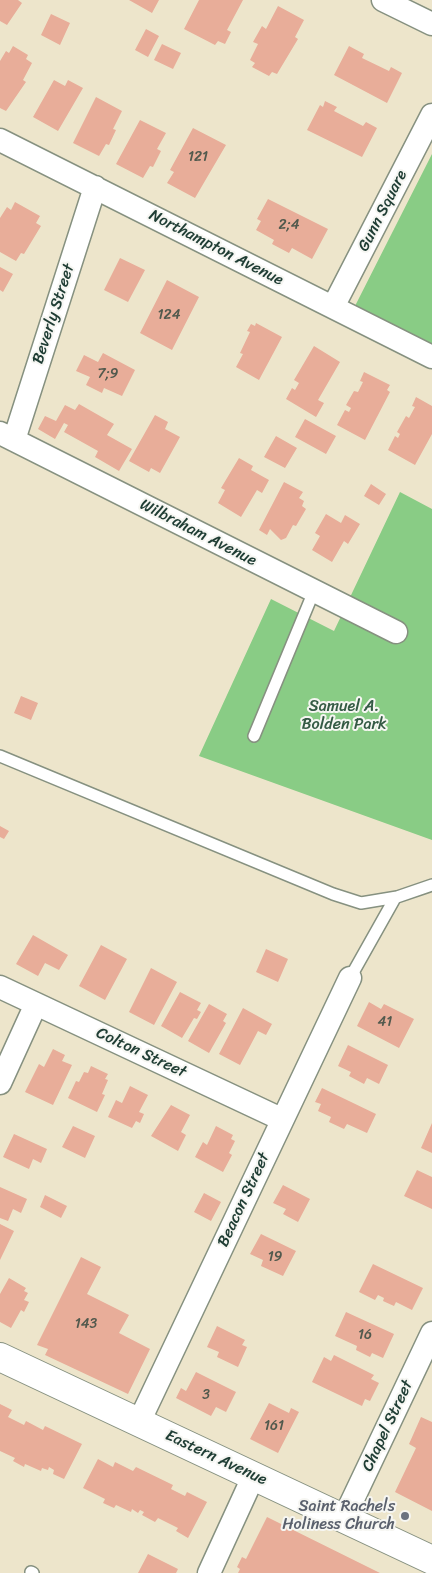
<!DOCTYPE html>
<style>
body{margin:0}
canvas{display:block;background:#ede5cb}
</style>
<canvas width="432" height="1573"></canvas>
<script>
const ctx = document.querySelector('canvas').getContext('2d');
ctx.lineJoin = 'round';
function fill(path, color) { ctx.fillStyle = color; ctx.fill(path, 'evenodd'); }
function strokePath(path, color, width, dash) { ctx.strokeStyle = color; ctx.lineWidth = width; ctx.lineCap = dash ? 'butt' : 'round'; ctx.setLineDash(dash || []); ctx.stroke(path); }
function drawText(font, color, halo, rows, align = 'center') {
  ctx.font = font + ' Sriracha,sans-serif'; ctx.lineWidth = 4; ctx.setLineDash([]); ctx.textBaseline = 'middle'; ctx.strokeStyle = halo; ctx.fillStyle = color; for (const [text, x, y, turn = 0] of rows) {
    ctx.save(); ctx.translate(x, y); ctx.rotate((+turn || 0) * Math.PI / 180); ctx.textAlign = isNaN(turn) ? turn : align; if (halo) ctx.strokeText(text, 0, 0); ctx.fillText(text, 0, 0); ctx.restore();
  }
}
fill(new Path2D(`
 M432,154v190l-77,-38z
 M400,492l32,17v331l-233,-84 72,-157 63,32z`), '#89cc85');
fill(new Path2D(`
 M0,0h18l4,3 -15,22 -7,-4z
 M129,0h30l-7,13z
 M199,0h44l-16,30 4,2 -6,12 -7,-3 -3,4 -31,-16z
 M278,6l26,14 -9,17 3,2 -21,35 -5,-2 -3,4 -17,-9 3,-4 -5,-3 8,-16 -5,-2 9,-16 4,3z
 M51,14l19,9 -10,22 -19,-10z
 M146,29l13,7 -11,21 -13,-7z
 M162,44l19,9 -8,16 -19,-9z
 M13,46l15,9 -2,4 6,4 -9,17 3,2 -20,29 -6,-3v-47l6,-10 3,2z
 M349,46l15,8 -2,4 27,13 2,-4 11,6 -15,30 -53,-28z
 M54,80l11,6 3,-6 15,8 -25,43 -25,-14z
 M96,97l26,14 -9,18 3,1 -7,15 -3,-1 -7,12 -26,-13z
 M325,101l12,6 -3,4 29,15 3,-4 11,6 -15,29 -55,-27 13,-25 3,2z
 M140,120l26,13 -9,16 4,2 -8,16 -3,-1 -7,12 -27,-14z
 M193,128l33,17 -31,53 -28,-15 7,-11 -4,-2z
 M268,199l60,30 -16,30 -20,-11 -3,5 -17,-9 2,-4 -18,-10 5,-9 -4,-2z
 M15,202l25,14 -4,7 5,3 -17,28 -3,-1 -5,8 -16,-9v-34l7,-11 4,3z
 M120,258l25,12 -17,32 -24,-12z
 M0,267l13,7 -10,18 -3,-2z
 M167,280l32,17 -27,53 -32,-17z
 M256,323l26,14 -23,43 -23,-13 7,-13 -3,-1 10,-21 -3,-1 4,-7 4,2z
 M314,346l26,16 -22,38 6,3 -8,14 -30,-18 6,-11 3,2 4,-7 -5,-3z
 M103,353l32,17 -13,26 -18,-8 -2,5 -16,-8 4,-8 -14,-6 8,-16 14,7z
 M364,372l26,13 -3,5 3,2 -25,48 -28,-15 8,-15 4,2 2,-4 -5,-3 8,-14 4,1 5,-10 -3,-1z
 M416,397l16,9v28l-17,31 -27,-15 7,-14 3,2 2,-4 -3,-2 9,-16 3,2 6,-11 -3,-1z
 M79,404l35,20 -7,11 25,14 -13,22 -24,-14 3,-6 -34,-19 4,-7 -4,-2 -9,16 -17,-10 7,-13 11,5 9,-16 10,5z
 M155,415l13,7 -3,7 15,8 -20,36 -9,-5 -2,4 -20,-11z
 M305,419l31,17 -10,18 -31,-17z
 M276,436l21,12 -12,20 -21,-11z
 M239,458l14,8 -2,4 18,10 -7,13 -5,-3 -16,27 -23,-14 7,-13 -4,-2z
 M284,482l19,10 -4,6 5,3 -2,5 4,3 -10,17 -3,-1 -7,13 -5,2 -11,-11 -3,6 -8,-5z
 M371,484l15,10 -7,11 -15,-9z
 M326,514l15,9 4,-8 15,9 -12,20 -4,-3 -12,21 -20,-12 8,-14 -5,-3z
 M21,696l17,7 -7,17 -17,-7z
 M0,826l9,5 -5,8 -4,-2z
 M33,935l35,20 -9,15 -14,-7 -7,13 -22,-12z
 M101,945l26,14 -22,41 -26,-14z
 M266,949l22,10 -10,23 -22,-10z
 M151,968l26,14 -23,43 -25,-13z
 M180,992l21,11 -4,7 4,2 -4,7 -3,-1 -12,20 -21,-12z
 M369,1002l12,7 3,-5 30,15 -15,29 -42,-22z
 M209,1004l18,10 -4,7 3,2 -17,30 -21,-12z
 M243,1008l29,16 -6,11 -8,-4 -18,34 -21,-11z
 M348,1045l40,20 -9,19 -12,-6 -3,6 -15,-8 2,-4 -13,-6z
 M53,1049l12,6 -3,6 10,4 -19,40 -28,-13 14,-28 5,3z
 M91,1066l17,8 -3,5 3,1 -6,14 3,1 -8,17 -29,-14 8,-17 3,1 5,-10 4,1z
 M130,1086l18,9 -9,17 5,2 -4,9 -4,-2 -4,7 -24,-11 8,-17 6,3z
 M322,1088l54,26 -9,19 -20,-9 -3,5 -15,-7 2,-5 -13,-6 3,-7 -6,-2z
 M171,1105l19,10 -9,17 5,3 -8,16 -27,-15z
 M432,1123v30l-11,-5z
 M73,1126l22,10 -10,22 -23,-11z
 M216,1126l17,9 -2,4 4,2 -6,12 3,2 -9,17 -28,-15 8,-15 4,3z
 M14,1134l33,15 -6,14 -8,-4 -4,10 -26,-12z
 M417,1170l15,7v32l-28,-13z
 M283,1185l27,14 -12,23 -15,-8 3,-5 -13,-6z
 M0,1187l27,12 -6,14 -8,-4 -5,12 -8,-3z
 M204,1193l17,9 -10,19 -17,-9z
 M45,1195l22,11 -6,12 -21,-11z
 M0,1224l14,7 -14,29z
 M261,1234l35,17 -13,25 -22,-10 2,-6 -13,-6z
 M81,1257l20,10 -14,27 42,21 -10,18 31,16 -22,45 -83,-39 3,-6 -11,-4z
 M373,1264l50,24 -11,22 -16,-8 -2,4 -11,-5 1,-3 -6,-3 -3,5 -16,-8z
 M9,1278l17,10 -2,3 4,2 -4,7 5,2 -5,10 -3,-2 -10,18 -11,-6v-28z
 M346,1312l48,22 -11,24 -11,-5 -2,4 -14,-7 1,-4 -22,-10z
 M217,1326l28,14 -3,5 5,2 -9,20 -21,-10 2,-5 -12,-5z
 M334,1355l40,20 -3,4 8,4 -9,18 -5,-2 -3,7 -50,-24 12,-25 7,4z
 M196,1372l40,20 -10,20 -10,-5 -5,9 -35,-18 5,-10 5,3z
 M269,1403l20,10 2,-5 8,4 -21,41 -28,-14z
 M0,1404l12,6 -4,7 16,8 2,-4 17,9 2,-4 37,18 -18,35 -11,-5 1,-4 -5,-3 -1,3 -6,-2 -1,3 -16,-7 -1,3 -11,-6 2,-3 -15,-7z
 M421,1417l11,5v89l-37,-19 21,-44 -7,-4z
 M98,1459l15,8 2,-5 18,9 3,-4 37,18 -2,4 14,7 2,-4 20,10 -19,36 -12,-7 2,-3 -20,-10 -3,4 -13,-7 2,-3 -4,-2 -2,3 -6,-4 -1,3 -15,-7 -2,3 -11,-5 2,-4 -22,-11z
 M267,1517l113,56h-142l2,-4 -3,-2 5,-10 4,2z
 M148,1554l30,15 -2,4h-38z`), '#e8ad99');
const lane = new Path2D(`
 M254,736l60,-145
 M0,756l333,138 28,9 36,-6 35,-12
 M350,978l45,-80
 M31,1572l2,1`);
const street = new Path2D(`
 M383,0l49,24
 M0,140l432,217
 M333,307l99,-192
 M0,433l396,199
 M14,440l81,-253
 M0,987l281,132
 M0,1083l36,-79
 M139,1422l211,-444
 M344,1518l88,-185
 M209,1573l45,-98`);
const secondary = new Path2D(`
 M0,1357l432,203`);
strokePath(lane, '#869180', 14);
strokePath(street, '#869180', 25);
strokePath(secondary, '#869180', 30);
strokePath(lane, '#fff', 11);
strokePath(street, '#fff', 22);
strokePath(secondary, '#fff', 28);
for (const [x, y, r, color] of [
 [405,1516,5,"#6b7280"]
]) { const dot = new Path2D(); dot.arc(x, y, r, 0, 2 * Math.PI); ctx.fillStyle = color; ctx.fill(dot); strokePath(dot, '#f6f6f2', 2); }
drawText('14px', '#51594d', null, [
 ["121",198,157],
 ["2;4",289,225],
 ["124",169,315],
 ["7;9",108,374],
 ["41",385,1022],
 ["19",275,1257],
 ["143",86,1324],
 ["16",365,1335],
 ["3",206,1395],
 ["161",274,1426]
]);
drawText('16px', '#1f3d34', '#f6f6f2', [
 ["Gunn Square",383,211,-63],
 ["Northampton Avenue",216,248,27],
 ["Beverly Street",54,314,-72],
 ["Wilbraham Avenue",198,533,27],
 ["Colton Street",141,1053,25],
 ["Beacon Street",244,1200,-65],
 ["Chapel Street",388,1426,-65],
 ["Eastern Avenue",216,1458,25]
]);
drawText('16px', '#345a44', '#f6f6f2', [
 ["Samuel A.",344,707],
 ["Bolden Park",344,725]
]);
drawText('16px', '#5b616d', '#f6f6f2', [
 ["Saint Rachels",395,1507],
 ["Holiness Church",395,1525]
], 'right');
</script>
